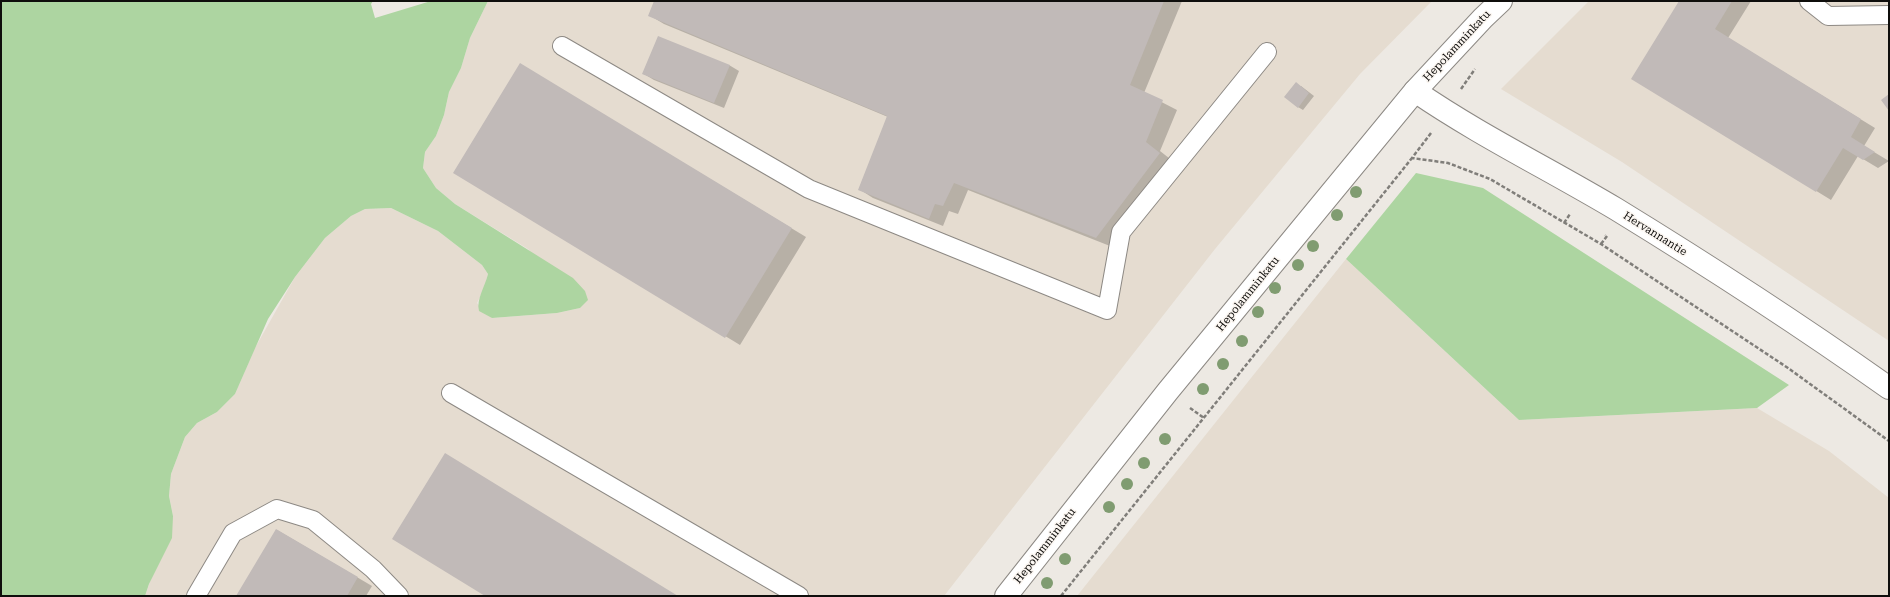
<!DOCTYPE html>
<style>
body{margin:0}
#map{position:relative;width:1890px;height:597px;overflow:hidden;background:#ede9e3;font-family:"Roboto Serif",serif}
canvas{display:block}
.frame{position:absolute;inset:0;border:2px solid #0f0e0c;pointer-events:none}
</style>
<div id="map">
<canvas width="1890" height="597"></canvas>
<div class="frame"></div>
</div>
<script>
const ctx = document.querySelector('canvas').getContext('2d');
ctx.lineJoin = 'round';
function fill(path, color) { ctx.fillStyle = color; ctx.fill(path, 'evenodd'); }
function strokePath(path, color, width, dash) { ctx.strokeStyle = color; ctx.lineWidth = width; ctx.lineCap = dash ? 'butt' : 'round'; ctx.setLineDash(dash || []); ctx.stroke(path); }
function drawText(font, color, halo, rows, align = 'center') {
  ctx.font = font + ' "Roboto Serif",serif'; ctx.lineWidth = 3; ctx.setLineDash([]); ctx.textBaseline = 'middle'; ctx.strokeStyle = halo; ctx.fillStyle = color; for (const [text, x, y, turn = 0] of rows) {
    ctx.save(); ctx.translate(x, y); ctx.rotate((+turn || 0) * Math.PI / 180); ctx.textAlign = isNaN(turn) ? turn : align; if (halo) ctx.strokeText(text, 0, 0); ctx.fillText(text, 0, 0); ctx.restore();
  }
}
fill(new Path2D(`
 M488,1h944l-72,73 -145,175 -271,347h-799l28,-80 -4,-20 2,-22 14,-37 12,-14 20,-11 18,-18 20,-46 40,-71 30,-39 26,-22 14,-7 26,-1 47,23 44,34 6,9 -3,13 -8,16 15,15 65,-5 23,-5 -52,-59 -73,-45 -19,-16 -13,-20 2,-16 11,-16 8,-21 5,-23 12,-24 9,-30z
 M1589,1h300v340l-267,-179 -121,-73z
 M1346,259l173,161 238,-12 72,43 60,47v98h-812z`), '#e5dcd0');
fill(new Path2D(`
 M1,1h372l-2,3 4,14 56,-17h57l-18,37 -9,30 -12,24 -5,23 -8,21 -11,16 -2,16 13,20 19,16 118,74 12,13 3,9 -8,8 -23,5 -65,5 -13,-7c-3,-12 6,-24 9,-37l-6,-9 -44,-34 -47,-23 -26,1 -14,7 -26,22 -30,39 -27,42 -33,75 -18,18 -20,11 -12,14 -14,37 -2,22 4,20 -1,22 -23,46 -4,12h-144z
 M1416,173l67,15 306,197 -32,23 -238,12 -173,-161z`), '#add5a1');
fill(new Path2D(`
 M655,1h527l-38,92 33,17 -17,41 14,11 -64,84 -142,-56 -10,24 -9,-3 -6,15 -70,-28 -14,-9 29,-72 -224,-93 -15,-9z
 M1680,1h71l-23,37 147,90 -11,18 25,15 -11,7 -20,-12 -27,44 -198,-122z
 M729,65l10,6 -15,37 -70,-28 -10,-6z
 M534,73l272,164 -66,108 -285,-173z
 M1301,86l13,10 -11,14 -5,-3z
 M277,530l95,56 -6,10h-128z`), '#0003');
fill(new Path2D(`
 M654,1h510l-34,84 33,15 -17,42 14,11 -64,85 -142,-55 -11,23 -8,-2 -6,15 -71,-29 29,-74 -239,-100z
 M1679,1h53l-17,28 146,90 -10,18 24,15 -12,8 -20,-12 -27,44 -185,-113z
 M658,36l72,29 -16,38 -72,-29z
 M520,63l272,165 -67,110 -272,-165z
 M1296,82l13,11 -11,15 -14,-11z
 M1889,94v17l-8,-11z
 M445,453l233,143h-193l-93,-57z
 M276,529l82,48 -11,19h-111z`), '#c1bab8');
const service = new Path2D(`
 M1809,1l19,15 61,-1
 M562,46l247,143 298,121 14,-78 146,-180
 M451,393l348,203
 M196,596l37,-63 44,-24 36,11 60,49 26,27`);
const tertiary = new Path2D(`
 M1415,91l68,-73 18,-17`);
const secondary = new Path2D(`
 M1006,596l162,-205 247,-300c64,44 134,78 201,118 93,57 184,116 273,179`);
strokePath(service, '#8d8984', 20);
strokePath(tertiary, '#8d8984', 24);
strokePath(secondary, '#8d8984', 24);
strokePath(new Path2D(`
 M1461,89l14,-20
 M1431,133l-19,25 36,5 42,16 111,65 187,124 101,73
 M1564,223l6,-9
 M1601,244l6,-8 -2,-1
 M1190,408l14,10
 M1061,596l351,-438`), '#807e7a', 2.5, [4, 2]);
strokePath(service, '#fff', 18);
strokePath(tertiary, '#fff', 22);
strokePath(secondary, '#fff', 22);
ctx.fillStyle = '#809c71';
for (const [x, y] of [
 [1356,192],
 [1337,215],
 [1313,246],
 [1298,265],
 [1275,288],
 [1258,312],
 [1242,341],
 [1223,364],
 [1203,389],
 [1165,439],
 [1144,463],
 [1127,484],
 [1109,507],
 [1065,559],
 [1047,583]
]) { ctx.beginPath(); ctx.arc(x, y, 6, 0, 2 * Math.PI); ctx.fill(); }
drawText('11px', '#0f0e0c', '#fbf6f1', [
 ["Hepolamminkatu",1457,46,-47],
 ["Hervannantie",1655,234,32],
 ["Hepolamminkatu",1248,294,-51],
 ["Hepolamminkatu",1045,546,-52]
]);
</script>
